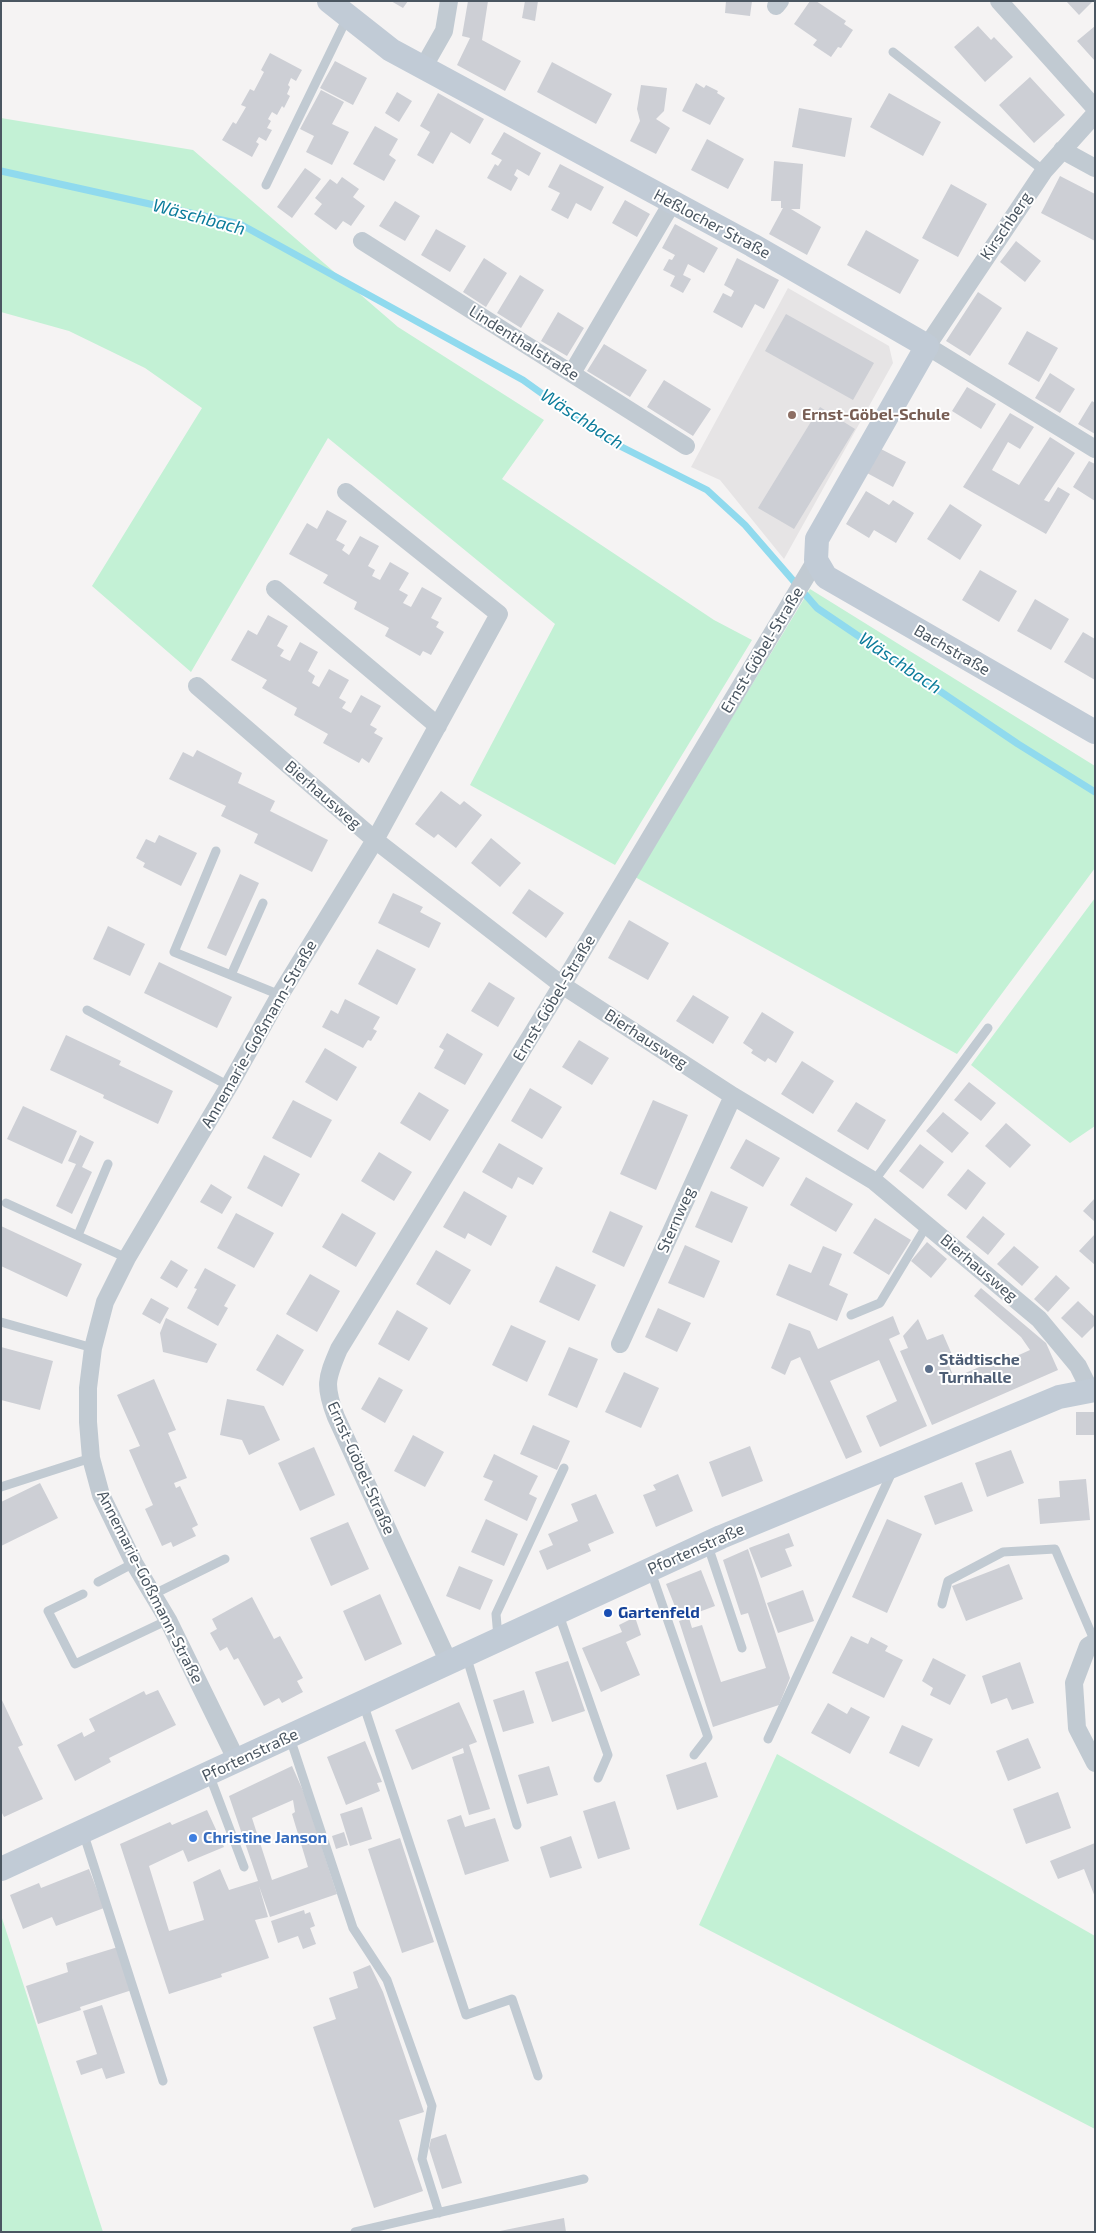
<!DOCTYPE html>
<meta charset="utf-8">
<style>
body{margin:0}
#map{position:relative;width:1096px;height:2233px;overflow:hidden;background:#f5f3f3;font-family:"Exo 2",sans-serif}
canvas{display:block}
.frame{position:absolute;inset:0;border:2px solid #4a5661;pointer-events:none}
</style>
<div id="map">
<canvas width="1096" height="2233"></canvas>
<div class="frame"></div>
</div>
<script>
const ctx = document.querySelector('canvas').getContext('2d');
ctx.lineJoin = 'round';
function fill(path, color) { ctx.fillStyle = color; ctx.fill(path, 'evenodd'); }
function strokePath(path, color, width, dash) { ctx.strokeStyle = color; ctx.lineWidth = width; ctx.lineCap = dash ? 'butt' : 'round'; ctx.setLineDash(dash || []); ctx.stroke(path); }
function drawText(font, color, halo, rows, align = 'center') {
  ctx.font = font + ' "Exo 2",sans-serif'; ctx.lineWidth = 4; ctx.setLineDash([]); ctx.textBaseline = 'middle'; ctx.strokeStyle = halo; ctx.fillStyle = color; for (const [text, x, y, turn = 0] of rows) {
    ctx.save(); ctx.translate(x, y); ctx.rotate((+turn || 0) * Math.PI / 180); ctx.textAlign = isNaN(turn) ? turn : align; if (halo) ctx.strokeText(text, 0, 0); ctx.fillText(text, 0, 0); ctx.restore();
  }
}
fill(new Path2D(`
 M788,288l101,58 4,17 -109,196 -64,-79 -29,-13z`), '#e6e4e5');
fill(new Path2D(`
 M1,118l192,32 205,177 146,93 -42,59 212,141 38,20 -137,225 -145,-80 85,-161 -227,-186 -137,234 -99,-86 110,-178 -57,-40 -76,-37 -68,-19z
 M810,589l285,177v102l-138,186 -322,-177z
 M1095,898v228l-25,17 -99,-78z
 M777,1754l318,182v193l-396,-204z
 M1,1915l102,317h-102z`), '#c3f1d5');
strokePath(new Path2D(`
 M1,171l239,53 283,156 81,58 103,52 38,35 72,83 201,136 77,48`), '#90daee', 7);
fill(new Path2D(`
 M391,1h17l-5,7z
 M468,1h20l-6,39 39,21 -16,30 -48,-26 13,-27 -8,-2z
 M525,1h13l-3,20 -13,-3z
 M726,1h26l-2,15 -25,-3z
 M810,1h6l30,20 -2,3 9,6 -12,18 -3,-1 -7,10 -18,-12 4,-5 -23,-16z
 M1066,1h27l-14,14z
 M978,26l13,14 3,-3 19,20 -28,25 -31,-35z
 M1095,26v35l-18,-20z
 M270,53l32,17 -6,11 -5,-3 -3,7 2,2 -3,7 3,2 -6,12 -2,-2 -5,9 -5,-3 -4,7 3,2 -4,7 5,2 -6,11 -7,-4 -3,5 3,2 -7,13 -30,-17 11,-18 3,2 10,-17 -5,-2 9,-16 4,2 10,-19 -3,-2z
 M335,61l32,17 -14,27 -33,-17z
 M552,62l60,32 -16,30 -59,-32z
 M1030,77l35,38 -31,28 -35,-38z
 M696,83l8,5 2,-3 12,6 -1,2 8,5 -15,27 -28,-14z
 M641,85l26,3 -3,23 -8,8 14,9 -14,26 -26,-13 10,-20 -3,-12z
 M321,90l23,12 -12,22 17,8 -17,33 -26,-13 8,-16 -14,-7z
 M397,92l15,9 -13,21 -14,-9z
 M438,93l46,26 -14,25 -19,-12 -18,32 -16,-9 13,-23 -10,-6z
 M889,93l52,29 -18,34 -53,-29z
 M799,108l53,10 -7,39 -53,-10z
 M375,126l23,13 -9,16 7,5 -12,21 -31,-17z
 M504,132l37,21 -12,23 -12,-7 -3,6 4,3 -7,13 -24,-13 8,-14 3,2 4,-6 -11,-6z
 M707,139l37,20 -16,30 -37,-19z
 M774,161l29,3 -3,45h-9l30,18 -14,28 -38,-21 14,-26h-2v-7h-10z
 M560,164l44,23 -13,24 -15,-8 -8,16 -17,-9 9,-17 -12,-6z
 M305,168l16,11 -29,39 -15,-11z
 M1060,176l35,18v47l-54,-28z
 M342,177l17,12 -6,8 12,9 -14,20 -8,-5 -7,9 -22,-16 8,-10 -7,-6 15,-19 7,5z
 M951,184l36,20 -29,53 -36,-19z
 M625,200l25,14 -13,23 -25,-14z
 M395,201l25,15 -15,25 -26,-15z
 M675,224l43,24 -14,25 -16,-9 -5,11 8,4 -8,14 -13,-7 5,-10 -12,-6 6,-11 3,1 3,-5 -13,-7z
 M436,229l30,17 -16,26 -29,-17z
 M866,230l53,30 -19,34 -53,-29z
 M1016,241l25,20 -16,21 -25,-20z
 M484,258l23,15 -21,34 -23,-15z
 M737,258l42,22 -15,29 -9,-5 -13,24 -29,-16 10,-19 8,4 3,-6 -10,-6z
 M520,275l24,15 -23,38 -24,-15z
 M978,292l24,16 -32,48 -24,-15z
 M558,312l26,16 -17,28 -26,-15z
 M786,314l88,49 -21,37 -88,-49z
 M1027,331l31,17 -19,34 -31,-18z
 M604,344l43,26 -17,27 -43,-26z
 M1050,373l25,16 -15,24 -25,-15z
 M664,380l47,29 -18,27 -46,-29z
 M967,387l29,17 -15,25 -29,-18z
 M1092,401l3,2v31l-17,-10z
 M820,407l35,22 -61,100 -36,-21z
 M1010,413l24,14 -14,22 -12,-7 -16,28 27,15 31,-48 25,16 -31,47 5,2 9,-15 12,7 -24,40 -83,-47z
 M879,448l27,14 -13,25 -26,-14z
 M1089,461l6,3v37l-22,-14z
 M866,491l23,14 4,-5 21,13 -18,30 -22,-13 -5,8 -23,-14z
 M950,504l32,21 -22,35 -33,-21z
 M327,510l20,11 -11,19 9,5 -3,5 7,5 11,-19 19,10 -11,20 7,4 -3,6 8,4 10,-18 19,11 -10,17 9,5 -5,8 8,4 11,-20 20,11 -11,20 8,4 -3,5 8,5 -13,23 -8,-4 -3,5 -35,-20 4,-8 -35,-19 3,-7 -34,-19 5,-8 -39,-21 18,-31 10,6z
 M980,570l37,21 -18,31 -37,-22z
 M1035,599l34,20 -18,31 -34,-19z
 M268,615l20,11 -11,20 7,4 -4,6 10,5 10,-19 18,10 -10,19 7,5 -3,7 7,4 10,-18 20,11 -10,18 7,4 -4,6 9,5 10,-18 20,11 -11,19 7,4 -3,4 9,5 -14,25 -7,-5 -3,5 -36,-20 5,-9 -34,-19 3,-7 -35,-20 5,-8 -36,-20 17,-30 9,5z
 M1083,632l12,7v41l-31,-18z
 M197,750l45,23 -4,10 37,18 -5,10 58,29 -16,32 -58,-29 4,-9 -37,-18 5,-10 -57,-27 14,-27 10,5z
 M441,791l19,14 4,-4 18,14 -26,33 -18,-14 -4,4 -19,-14z
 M159,835l38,18 -16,33 -38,-19 2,-4 -9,-5 10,-19 9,4z
 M491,838l30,25 -21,24 -29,-24z
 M240,874l19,9 -33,73 -19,-8z
 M529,889l35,24 -18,25 -34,-25z
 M393,893l30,14 -3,5 21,11 -12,25 -51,-25z
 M629,920l40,23 -21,37 -40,-22z
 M108,926l37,18 -15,32 -37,-17z
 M377,949l39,20 -19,36 -39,-21z
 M159,962l73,35 -15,31 -73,-35z
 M489,982l26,16 -17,29 -27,-16z
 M693,995l36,22 -16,27 -37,-23z
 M345,999l35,18 -7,12 4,2 -6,10 -3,-1 -5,8 -41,-21 9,-17 7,4z
 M762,1012l32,20 -18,31 -8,-5 -3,4 -14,-9 2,-3 -10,-7z
 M447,1033l36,21 -18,31 -31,-17 10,-18 -5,-3z
 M66,1035l55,26 -2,4 54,26 -15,33 -55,-26 1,-3 -54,-25z
 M579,1040l30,18 -17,27 -30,-18z
 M325,1048l32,19 -20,34 -32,-19z
 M802,1061l32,20 -21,33 -32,-20z
 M969,1082l27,21 -15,18 -27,-21z
 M530,1088l32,19 -20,32 -31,-18z
 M419,1092l30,18 -19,31 -30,-18z
 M293,1100l39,20 -21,38 -39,-20z
 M653,1100l35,15 -32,75 -36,-16z
 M856,1102l30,18 -18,30 -31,-19z
 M23,1106l54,25 -15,33 -55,-25z
 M943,1112l26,21 -17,20 -26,-22z
 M1006,1123l25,22 -21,23 -25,-22z
 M80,1135l14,7 -12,25 10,5 -20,42 -16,-8 20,-42 -8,-3z
 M746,1139l34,19 -17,29 -33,-19z
 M499,1143l44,25 -10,17 -15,-8 -6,12 -30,-17z
 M920,1144l24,18 -21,27 -24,-18z
 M379,1152l33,20 -18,29 -33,-20z
 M264,1155l36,19 -18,33 -35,-19z
 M968,1169l18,14 -20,27 -19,-15z
 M806,1177l47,27 -17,28 -46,-27z
 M211,1184l21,13 -10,17 -22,-12z
 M464,1191l43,25 -16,30 -23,-13 -3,6 -22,-12z
 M711,1191l37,16 -16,36 -37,-16z
 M1095,1198v24l-12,-11z
 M610,1211l33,15 -19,41 -32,-15z
 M236,1213l38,20 -20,35 -37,-20z
 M342,1213l34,20 -20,34 -34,-20z
 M983,1216l22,18 -17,21 -22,-18z
 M875,1218l36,22 -22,35 -36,-22z
 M1,1226l81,38 -15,33 -66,-31z
 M1095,1234v31l-16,-14z
 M927,1242l20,17 -16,19 -20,-17z
 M685,1245l35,16 -16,37 -36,-15z
 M823,1246l19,8 -13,31 19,9 -11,27 -61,-26 13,-31 22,9z
 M1014,1246l25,21 -17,19 -25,-22z
 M436,1250l35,20 -21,35 -34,-21z
 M171,1260l17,10 -11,18 -17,-10z
 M556,1266l40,19 -17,36 -40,-19z
 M205,1268l31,17 -12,21 4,2 -10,18 -31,-18 10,-19 -3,-1z
 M310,1274l30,17 -23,41 -31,-18z
 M1056,1275l14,13 -22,24 -14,-13z
 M981,1288l65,55 12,27 -126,55 -32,-74 8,-3 -5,-12 15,-17 9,21 16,-6 10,23 -6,3 7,18 55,-24 1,5 20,-9 -9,-13 -47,-41z
 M151,1298l18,10 -9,16 -18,-10z
 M1078,1301l17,16v8l-13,13 -21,-20z
 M658,1308l33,15 -14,29 -32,-15z
 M397,1310l31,18 -19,33 -31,-17z
 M893,1316l7,18 -11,5 38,87 -47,21 -14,-31 31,-15 -18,-41 -49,21 32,71 -16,7 -46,-102 -9,4 -6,14 -14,-7 18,-45 21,8 8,18z
 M166,1318l51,26 -10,19 -44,-11 -3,-19z
 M511,1325l35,16 -19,41 -35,-17z
 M277,1334l27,16 -21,36 -27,-16z
 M1,1347l52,14 -13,49 -39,-10z
 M569,1347l29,12 -21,49 -29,-13z
 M624,1372l35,16 -18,40 -36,-16z
 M379,1377l24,13 -18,33 -24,-14z
 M154,1379l22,51 -8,3 19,45 -13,5 2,5 4,-2 18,39 -6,3 4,8 -23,11 -2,-5 -9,4 -17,-37 8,-4 -24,-55 11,-4 -23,-51z
 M227,1399l37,7 16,34 -31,15 -7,-15 -22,-5z
 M1076,1412h19v23h-19z
 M533,1425l37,16 -13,29 -37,-16z
 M413,1435l31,17 -19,35 -31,-16z
 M750,1446l13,35 -41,16 -13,-35z
 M314,1447l21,48 -35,16 -22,-48z
 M1011,1450l13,33 -37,14 -12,-34z
 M494,1454l44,22 -9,18 8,4 -10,23 -43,-21 9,-19 -10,-4z
 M678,1474l15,37 -37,16 -13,-32 13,-5 -3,-5z
 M1086,1479l4,41 -50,4 -2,-25 22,-2 -1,-16z
 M962,1482l11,29 -38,14 -11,-29z
 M40,1483l18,35 -57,28v-44z
 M596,1494l18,39 -26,11 3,7 -44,19 -8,-19 14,-6 -5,-11 30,-13 -7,-17z
 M486,1519l32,15 -14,32 -33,-14z
 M887,1519l35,15 -35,79 -35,-16z
 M348,1522l21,47 -38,17 -21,-48z
 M789,1533l5,13 -9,3 7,17 -31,12 -12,-30z
 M748,1549l42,129 -11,27 -66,22 -34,-106 10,-3 3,10 10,-3 19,57 45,-14 -18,-55 -7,2 -18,-55z
 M1009,1564l14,35 -57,22 -14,-35z
 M459,1566l34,14 -13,30 -34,-14z
 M701,1570l14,36 -35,13 -14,-35z
 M803,1590l11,31 -36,12 -11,-30z
 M380,1594l22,50 -37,17 -22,-50z
 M252,1597l22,42 6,-3 23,42 -6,3 6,11 -21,11 -3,-5 -15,8 -26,-48 -4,2 -7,-13 -7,4 -10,-18 7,-4 -5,-10z
 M635,1617l6,18 -15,7 14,33 -39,17 -19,-44 40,-16 -3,-7z
 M851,1636l17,8 3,-7 17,9 -3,5 18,9 -19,38 -52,-25z
 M933,1658l33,17 -16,30 -20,-10 3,-7 -11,-7z
 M568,1661l17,50 -33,11 -17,-50z
 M1020,1662l14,41 -22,7 -5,-12 -16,6 -9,-28z
 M158,1690l18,35 -67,33 2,4 -36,19 -18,-36 25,-13 2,5 11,-6 -6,-12 55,-28 2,4z
 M524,1690l10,33 -31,9 -10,-32z
 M1,1698l22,47 -5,2 25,52 -39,18 -3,-6z
 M459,1702l18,40 -8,3 21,64 -21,6 -17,-58 12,-4 -1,-5 -51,22 -17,-40z
 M828,1703l19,11 4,-7 19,10 -20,37 -39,-21z
 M902,1725l31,14 -14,28 -30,-14z
 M1028,1738l13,30 -33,13 -12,-30z
 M365,1741l17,41 -5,1 3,8 -34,14 -19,-48z
 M706,1762l12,35 -41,13 -11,-35z
 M292,1766l13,29 32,99 -67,23 -11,-31 9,31 -13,3 14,38 -48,16 1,3 -53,17 -49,-150 50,-22 2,3 35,-15 17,37 -36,15 -5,-12 -34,16 20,65 35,-11 -11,-38 27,-13 9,21 29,-9 -29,-85zM293,1800l2,12 -3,2 16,53 -36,13 -20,-62z
 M549,1766l9,29 -31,9 -9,-29z
 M1058,1792l13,36 -45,16 -13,-35z
 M615,1801l15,48 -32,10 -15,-48z
 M362,1807l10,32 -22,7 -10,-32z
 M461,1815l4,12 30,-9 14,43 -44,14 -18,-55z
 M344,1832l4,13 -12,4 -4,-13z
 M571,1836l11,32 -32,10 -10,-31z
 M400,1838l34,104 -32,11 -34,-104z
 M1095,1843v54l-11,-28 -26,10 -8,-18z
 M89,1869l15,39 -48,18 -4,-9 -29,12 -13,-34 29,-12 2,5z
 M304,1910l1,4 5,-2 5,14 -5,2 6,16 -13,5 -5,-13 -20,7 -7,-22z
 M118,1947l14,43 -52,17 1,3 -43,14 -12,-38 42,-14 -2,-9z
 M370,1965l13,27 41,120 -25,8 24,71 -49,17 -61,-181 23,-8 -7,-21 29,-10 -5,-16z
 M102,2005l23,68 -19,6 -4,-11 -21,7 -5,-14 21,-7 -14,-43z
 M446,2134l16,49 -20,6 -13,-41 2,-9z
 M564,2218l2,14h-66v-1z`), '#cdcfd5');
strokePath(new Path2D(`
 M893,52l151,119
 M266,185l82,-169
 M216,851l-42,101 106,43
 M231,975l32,-72
 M87,1010l142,76
 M874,1181l114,-153
 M6,1203l121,55
 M78,1235l30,-71
 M851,1315l29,-12 47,-78
 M1,1322l92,26
 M1,1487l90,-29
 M707,1543l35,105
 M650,1569l58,168 -14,18
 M98,1582l36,-19
 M83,1594l-35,17 27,53 93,-44
 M154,1594l71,-35
 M942,1604l6,-23 55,-29 52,-3 40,93
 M558,1612l50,143 -10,23
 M498,1637l-2,-23 68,-146
 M466,1655l51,170
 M363,1703l103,312 46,-16 26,77
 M290,1738l63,190 34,52 45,126 -10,53 17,54
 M768,1739l124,-267
 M209,1774l35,93
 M83,1832l80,249
 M355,2232l229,-53`), '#c1cad2', 9);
strokePath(new Path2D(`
 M999,1l96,107
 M776,6l4,-5
 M423,68l21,-37 5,-30
 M1095,114l-51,57 -117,175 168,103
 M1062,150l33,18
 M362,241l324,205
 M572,373l100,-170
 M275,589l163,137
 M197,686l178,154 187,145 171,111 141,85 165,138 39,47 12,24
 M620,1344l113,-248
 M1095,1642l-7,4 -14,37 3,45 18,35
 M449,1663l-113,-246c-12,-31 -10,-38 3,-68l223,-364 254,-425
 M237,1761l-69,-141 -34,-57 -33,-68 -10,-37 -3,-36v-34l5,-40 12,-46 22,-44 102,-172 51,-91 95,-155 124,-226 -153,-122`), '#c1cad2', 18);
strokePath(new Path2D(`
 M329,1l62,49 361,195 175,101 -110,193 -1,21 10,17 269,155
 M1,1869l720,-332 338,-140 36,-7`), '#c1cbd6', 24);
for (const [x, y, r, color] of [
 [792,415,5,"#8d6e63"],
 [929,1369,5,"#5c6f8a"],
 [608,1613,5,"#1a4fb4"],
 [193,1838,5,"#3f7fe0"]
]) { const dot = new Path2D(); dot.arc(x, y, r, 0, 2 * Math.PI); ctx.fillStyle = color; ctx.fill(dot); strokePath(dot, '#fff', 2); }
drawText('16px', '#4a5661', '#fff', [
 ["Heßlocher Straße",712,224,28],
 ["Kirschberg",1006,226,-56],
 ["Lindenthalstraße",524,343,32],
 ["Ernst-Göbel-Straße",762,650,-59],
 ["Bachstraße",952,650,30],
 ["Bierhausweg",323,795,41],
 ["Ernst-Göbel-Straße",554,998,-59],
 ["Annemarie-Goßmann-Straße",259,1034,-60],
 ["Bierhausweg",646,1039,33],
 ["Sternweg",676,1220,-66],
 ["Bierhausweg",979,1268,40],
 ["Ernst-Göbel-Straße",361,1468,66],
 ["Pfortenstraße",696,1549,-24],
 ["Annemarie-Goßmann-Straße",150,1587,63],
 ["Pfortenstraße",250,1755,-25]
]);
drawText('bold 16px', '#785e54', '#fff', [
 ["Ernst-Göbel-Schule",802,415]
], 'left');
drawText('bold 16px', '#4e5e75', '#fff', [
 ["Städtische",939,1360],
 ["Turnhalle",939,1378]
], 'left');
drawText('bold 16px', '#164399', '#fff', [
 ["Gartenfeld",618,1613]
], 'left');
drawText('bold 16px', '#366cbe', '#fff', [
 ["Christine Janson",203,1838]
], 'left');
drawText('italic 18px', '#0c7c9b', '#fff', [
 ["Wäschbach",199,217,15],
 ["Wäschbach",582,419,33],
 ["Wäschbach",900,663,34]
]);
</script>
